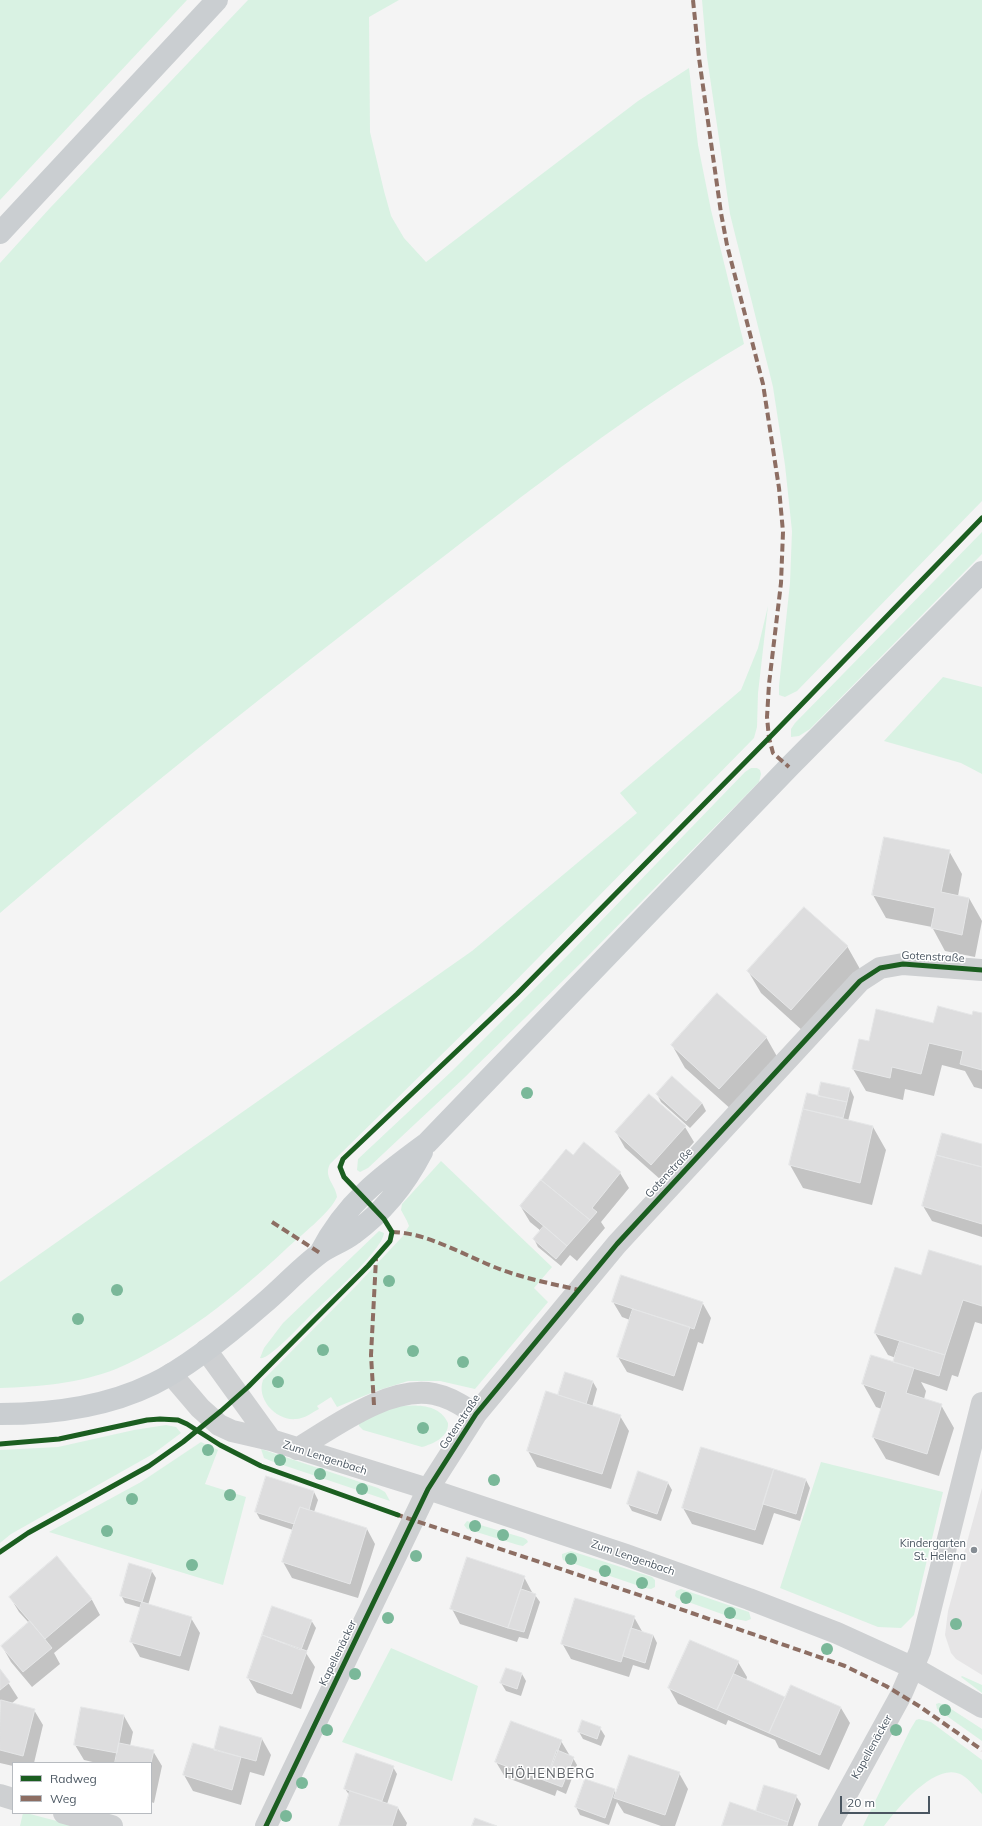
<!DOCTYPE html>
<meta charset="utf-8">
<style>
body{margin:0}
#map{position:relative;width:982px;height:1826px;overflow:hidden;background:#f4f4f4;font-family:Mulish,sans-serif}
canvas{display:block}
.legend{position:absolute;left:12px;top:1762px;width:140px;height:52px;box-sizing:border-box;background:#fff;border:1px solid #b7bbc0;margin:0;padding:5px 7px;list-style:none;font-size:12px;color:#4a5661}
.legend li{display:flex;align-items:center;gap:8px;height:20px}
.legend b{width:20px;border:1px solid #b7bbc0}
.scale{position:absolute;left:840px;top:1796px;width:90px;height:18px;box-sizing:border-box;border:2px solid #4a5661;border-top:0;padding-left:5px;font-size:12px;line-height:14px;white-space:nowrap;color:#4a5661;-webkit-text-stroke:3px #fff;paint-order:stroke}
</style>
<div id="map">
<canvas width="982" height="1826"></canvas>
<ul class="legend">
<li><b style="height:5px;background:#1b5e20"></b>Radweg</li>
<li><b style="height:5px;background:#8d6e63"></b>Weg</li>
</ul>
<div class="scale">20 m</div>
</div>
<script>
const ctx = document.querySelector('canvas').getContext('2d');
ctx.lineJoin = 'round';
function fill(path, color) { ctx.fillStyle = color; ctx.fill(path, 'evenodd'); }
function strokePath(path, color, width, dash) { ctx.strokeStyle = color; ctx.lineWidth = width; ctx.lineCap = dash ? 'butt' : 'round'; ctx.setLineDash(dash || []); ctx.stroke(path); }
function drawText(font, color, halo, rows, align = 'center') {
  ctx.font = font + ' Mulish,sans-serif'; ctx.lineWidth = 3; ctx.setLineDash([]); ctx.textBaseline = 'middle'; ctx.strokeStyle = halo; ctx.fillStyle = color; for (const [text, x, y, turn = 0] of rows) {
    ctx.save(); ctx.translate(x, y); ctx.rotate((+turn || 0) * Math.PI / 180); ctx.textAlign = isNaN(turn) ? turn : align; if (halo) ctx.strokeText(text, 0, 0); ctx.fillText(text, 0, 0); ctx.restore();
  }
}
fill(new Path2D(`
 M982,1488v187l-26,-16 -5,-6 -6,-18 3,-24z`), '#e6e5e6');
fill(new Path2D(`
 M0,0h187l-187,200z
 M248,0h151l-30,17 1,115 14,59 7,25 13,22 22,24 212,-161 51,-33 9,77 13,65 33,134c-112,66 -215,147 -318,226 -145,111 -288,224 -426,343v-650l50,-55z
 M702,0h280v501l-185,190 -12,6 -6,-2v-9l11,-103 2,-52 -7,-66 -12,-78 -43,-173 -23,-157z
 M982,532v22l-172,175 -11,7 -8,1v-8l4,-6z
 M768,606l-10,87 -1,34 -3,11 -269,274 -155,152c-7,13 6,21 7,33 -7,16 -37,39 -51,52 -49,46 -107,93 -170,120 -35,14 -78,18 -116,19v-106l472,-331 165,-138 -17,-20 121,-103 17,-42z
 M943,677l39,10v87l-21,-11 -77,-22z
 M751,768h6l3,2 1,4 -2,8 -173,176 -122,120 -96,90 -8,4 -3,-2 1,-11 94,-88 118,-118 175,-181z
 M441,1161l111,106 -18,21 14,14 -73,87 -35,-8h-32l-32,10 -39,16 -6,-10 -14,9 2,3c-6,3 -15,10 -23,10 -20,2 -40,-20 -33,-39l94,-95 45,-48 7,-11 -2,-5 -6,-11 1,-6z
 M379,1231l5,2c-1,16 -55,65 -69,78 -9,8 -46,50 -55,47l4,-10 19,-25z
 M398,1406c18,-1 41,-3 50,17 1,14 -15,21 -26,24l-59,-17 -4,-4v-3l12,-7z
 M166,1425l10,2 5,6 -28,21 -142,80 -11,9v-93l58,-3 76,-17z
 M201,1442l17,8 -13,34 41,13 -23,88 -174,-53 92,-50z
 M261,1449l117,39 7,4 5,9 -119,-40 -7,-3z
 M821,1462l122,30 -29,123 -13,13 -23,-1 -98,-39z
 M467,1521l57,17 3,2 1,2 -5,4 -5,-1 -51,-16 -3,-4z
 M571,1551l81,26 3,3v7l-4,2 -6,-1 -82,-28 -1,-3v-3z
 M681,1589l68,23 2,7 -5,2 -10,-2 -59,-21 -2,-2 1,-5z
 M391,1648l87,38 -26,95 -110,-39z
 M962,1676l20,9v8l-21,-16z
 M939,1703l6,2 37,24v12l-45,-32 -1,-5z
 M919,1719l12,3 51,38v34c-6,-6 -13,-15 -20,-19 -26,-15 -65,34 -78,51h-21l47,-96 6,-10z
 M23,1813h3l50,13h-56z`), '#d9f2e3');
fill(new Path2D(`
 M949,851l13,23 -4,22 11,2 13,23 -7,36 -30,-6 -13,-24 -46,-9 -13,-23z
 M847,946l13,23 -56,63 -43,-39 -13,-22z
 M982,1014v75l-8,-2 -9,-16 -23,-6 -8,31 -29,-7 -2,11 -37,-9 -13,-22 16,-27 65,-18z
 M766,1037l13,23 -46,51 -48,-43 -13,-23z
 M672,1077l30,26 4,8 -16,17 -29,-26 -4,-8z
 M850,1089l4,8 -6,24 25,6 13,23 -14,55 -69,-17 -13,-23 18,-71 11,3z
 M649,1095l36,32 9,15 -33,38 -36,-32 -9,-16z
 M982,1145v92l-50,-16 -9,-15z
 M573,1156l47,17 9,15 -28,34 4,6 -28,33 -7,-6 -9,11 -23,-19 -4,-8 7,-8 -11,-9 -9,-15z
 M982,1267v57l-7,-2 -17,55 -6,-2 -5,16 -26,-9 5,9 -2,8 17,6 13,23 -15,48 -53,-17 -13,-22 9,-28 -6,-2 -13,-23 31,-21 2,-5 -8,-3 -13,-22 47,-57z
 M613,1302h89l9,16 -8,26 -5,-2 -15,49 -56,-19 -9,-15 12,-37 -8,-3z
 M593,1382l4,7 -5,18 28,9 9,15 -18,58 -74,-22 -9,-16 31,-55z
 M267,1478l47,14 4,8 -4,12 53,17 8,15 -17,54 -66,-20 -9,-16 10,-32 -33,-11 -4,-7z
 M806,1480l4,8 -10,33 -26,-8 -11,32 -71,-21 -9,-16z
 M668,1483l4,7 -11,31 -29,-10 -4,-7z
 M57,1558l35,42 8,15 -46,38 6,11 -28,23 -21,-25 -9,-16 27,-23 -10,-11 -9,-15z
 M151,1570l5,8 -8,27 43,13 9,15 -11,38 -49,-14 -9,-16 11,-33 -17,-5 -4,-8z
 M524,1577l9,17 2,1 5,7 -12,37 -9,-2 -2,5 -57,-18 -8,-15z
 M634,1617l9,16 10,2 4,8 -8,27 -16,-5 -4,12 -58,-18 -9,-16z
 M311,1620l5,8 -10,25 9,14 -14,42 -44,-16 -9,-15z
 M738,1662l9,15 -1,4 39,19 6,-14 50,22 9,15 -21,47 -50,-22 -4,-8 -47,-20 -2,5 -48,-21 -9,-16z
 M0,1670l18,28 -7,6 23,6 9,15 -9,38h-21v3l-13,-3z
 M522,1674l4,7 -5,15 -15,-5 -5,-8z
 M82,1708l42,8 9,16 -3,14 23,5 9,15 -8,37 -3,-1v-39h-54l-13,-3 -9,-15z
 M221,1727l41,12 9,16 -7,21 -14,-4 -9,33 -48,-14 -9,-16 31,-24z
 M600,1728l5,8 -4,10 -18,-7 -4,-7z
 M561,1741l9,15 3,2 4,7 -11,29 -9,-4 -2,6 -50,-19 -9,-15z
 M393,1767l4,7 -10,30 11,4 9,15 -1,3h-66l10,-30 -5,-7z
 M679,1773l9,16 -13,37h-14l-37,-13 -7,-11 -8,23 -29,-10 -4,-8 38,-17 2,4z
 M796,1796l5,8 -8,22h-70z`), '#0003');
const building = new Path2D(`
 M884,837l66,13 -9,42 28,6 -7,37 -31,-7 4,-20 -63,-13z
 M804,907l44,39 -57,64 -44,-39z
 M717,993l50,44 -48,52 -48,-44z
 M938,1006l34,9 1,-4 9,2v57l-22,-6 3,-13 -34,-8 -8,31 -29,-7 -2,11 -38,-9 7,-30 10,2 7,-32 57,14z
 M672,1076l30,27 -16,18 -30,-27z
 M821,1082l29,6 -3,14 -29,-6z
 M807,1093l40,9 -4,16 -40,-9z
 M649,1094l37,32 -35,39 -36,-33z
 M803,1109l70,17 -13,57 -71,-18z
 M942,1133l40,11v23l-46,-12z
 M584,1142l37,30 -29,36 5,4 -7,8 -49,-40 25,-31 7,6z
 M936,1155l46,12v57l-60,-18z
 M541,1180l49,40 -23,26 -47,-40z
 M544,1226l23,20 -11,13 -23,-20z
 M929,1250l53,16v40l-19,-6 -18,55 -71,-22 21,-66 26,8z
 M621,1275l82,27 -9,27 -82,-27z
 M633,1309l57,18 -16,49 -57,-19z
 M900,1341l45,14 -6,21 -46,-14z
 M871,1355l43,13 -8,25 36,11 -15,50 -55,-17 14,-45 -24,-8z
 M565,1372l28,9 -7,23 -28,-9z
 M546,1391l75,24 -19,59 -75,-23z
 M701,1447l73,22 -19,61 -73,-22z
 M774,1469l32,10 -10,35 -33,-10z
 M638,1471l30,11 -11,32 -30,-10z
 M266,1476l48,15 -5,19 -9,-3 -6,17 -39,-12z
 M300,1507l67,21 -17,56 -68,-22z
 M57,1556l35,43 -47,40 -36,-42z
 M467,1557l58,19 -17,52 -58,-19z
 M129,1563l23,7 -10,32 -22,-6z
 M521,1589l15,5 -12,38 -16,-4z
 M575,1598l60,18 -14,46 -60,-18z
 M142,1602l50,15 -12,39 -50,-14z
 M272,1606l40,14 -11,30 -39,-15z
 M30,1621l22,27 -29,24 -22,-26z
 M631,1628l22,7 -8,28 -22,-7z
 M262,1635l45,16 -15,43 -45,-16z
 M690,1640l49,21 -22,49 -49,-22z
 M506,1668l16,5 -5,16 -17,-6z
 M0,1669l10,13 -10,8z
 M734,1674l51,23 -16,36 -52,-23z
 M791,1685l50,22 -21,48 -51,-22z
 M1,1700l34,9 -12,47 -23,-6z
 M81,1707l43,8 -7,38 -43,-8z
 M582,1720l19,7 -4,12 -19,-7z
 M511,1721l51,19 -16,41 -51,-19z
 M220,1726l42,12 -6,23 -42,-11z
 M119,1743l35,7 -3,13h-36z
 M193,1743l48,14 -9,33 -49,-15z
 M557,1750l17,7 -12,30 -16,-6z
 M356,1753l38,13 -12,35 -38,-12z
 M629,1755l51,17 -15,43 -51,-17z
 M585,1779l30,10 -10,29 -30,-11z
 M764,1785l33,10 -9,27 -32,-11z
 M350,1791l48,16 -6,19h-53z
 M730,1802l58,20 -1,4h-65z
 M475,1818l22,8h-25z`);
fill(building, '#ddddde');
strokePath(building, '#e5e6e7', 1);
strokePath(new Path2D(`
 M206,1350l65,90
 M171,1374l29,34 19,17 13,6 39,9 157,49 198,66 123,44 88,34 77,35 68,39
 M297,1449c37,-22 92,-64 137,-55 16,3 28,12 42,20
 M0,1795l13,4
 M64,1813l48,13
 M266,1826l162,-337 48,-75 141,-170 243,-263 20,-13 23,-4 79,6
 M829,1826l72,-131 19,-44 62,-248`), '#ced0d2', 22);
strokePath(new Path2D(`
 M0,233l217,-233
 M320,1253c26,-51 62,-77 107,-110l362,-376 193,-195
 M0,1414c51,0 106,-7 153,-30 37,-18 78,-52 110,-80 19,-16 36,-35 56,-50 10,-8 24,-12 34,-20 29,-21 53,-51 69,-82`), '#caced1', 22);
strokePath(new Path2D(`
 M693,0l6,58 22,155 6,32 36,139 16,104 4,44 -2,51 -12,101 -2,33 2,21 4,15 16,14
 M272,1222l48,31
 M392,1232c35,0 77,26 110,38 25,9 51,14 77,20
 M374,1405l-3,-50 5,-96
 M395,1514l262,87 188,65 41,20 33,20 63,44`), '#8d6e63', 4, [8, 4]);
strokePath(new Path2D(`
 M0,1444l59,-5 88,-19 13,-1 18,1 9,4 33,21 41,21 137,49
 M0,1552l28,-19 121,-67 34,-24 38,-31 27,-24 120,-121 22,-25 2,-9 -8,-13 -40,-42 -4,-10 3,-8 174,-165 252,-256 213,-220
 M266,1826l162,-337 48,-75 141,-170 243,-263 20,-13 23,-4 79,6`), '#1b5e20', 5);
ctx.fillStyle = '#7ab899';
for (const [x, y] of [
 [527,1093],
 [389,1281],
 [117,1290],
 [78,1319],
 [323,1350],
 [413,1351],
 [463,1362],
 [278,1382],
 [423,1428],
 [208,1450],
 [280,1460],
 [320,1474],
 [494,1480],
 [362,1489],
 [230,1495],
 [132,1499],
 [475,1526],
 [107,1531],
 [503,1535],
 [416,1556],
 [571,1559],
 [192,1565],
 [605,1571],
 [642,1583],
 [686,1598],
 [730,1613],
 [388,1618],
 [956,1624],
 [827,1649],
 [355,1674],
 [945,1710],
 [327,1730],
 [896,1730],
 [302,1783],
 [286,1816]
]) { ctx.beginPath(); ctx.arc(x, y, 6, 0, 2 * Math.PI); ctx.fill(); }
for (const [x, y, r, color] of [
 [974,1550,4,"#868d94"]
]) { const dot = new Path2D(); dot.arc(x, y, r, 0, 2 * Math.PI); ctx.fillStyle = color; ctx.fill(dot); strokePath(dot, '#fff', 1.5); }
drawText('11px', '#4a5661', '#fff', [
 ["Gotenstraße",933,957,3],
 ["Gotenstraße",669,1173,-47],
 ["Gotenstraße",460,1422,-56],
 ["Zum Lengenbach",325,1458,18],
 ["Zum Lengenbach",633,1558,19],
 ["Kapellenäcker",338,1653,-64],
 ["Kapellenäcker",872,1747,-61]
]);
drawText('11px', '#4a5661', '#fff', [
 ["Kindergarten",966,1544],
 ["St. Helena",966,1557]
], 'right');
ctx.letterSpacing = '1px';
drawText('13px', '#5f6368', '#fff', [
 ["HÖHENBERG",550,1774]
]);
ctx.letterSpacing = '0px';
</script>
